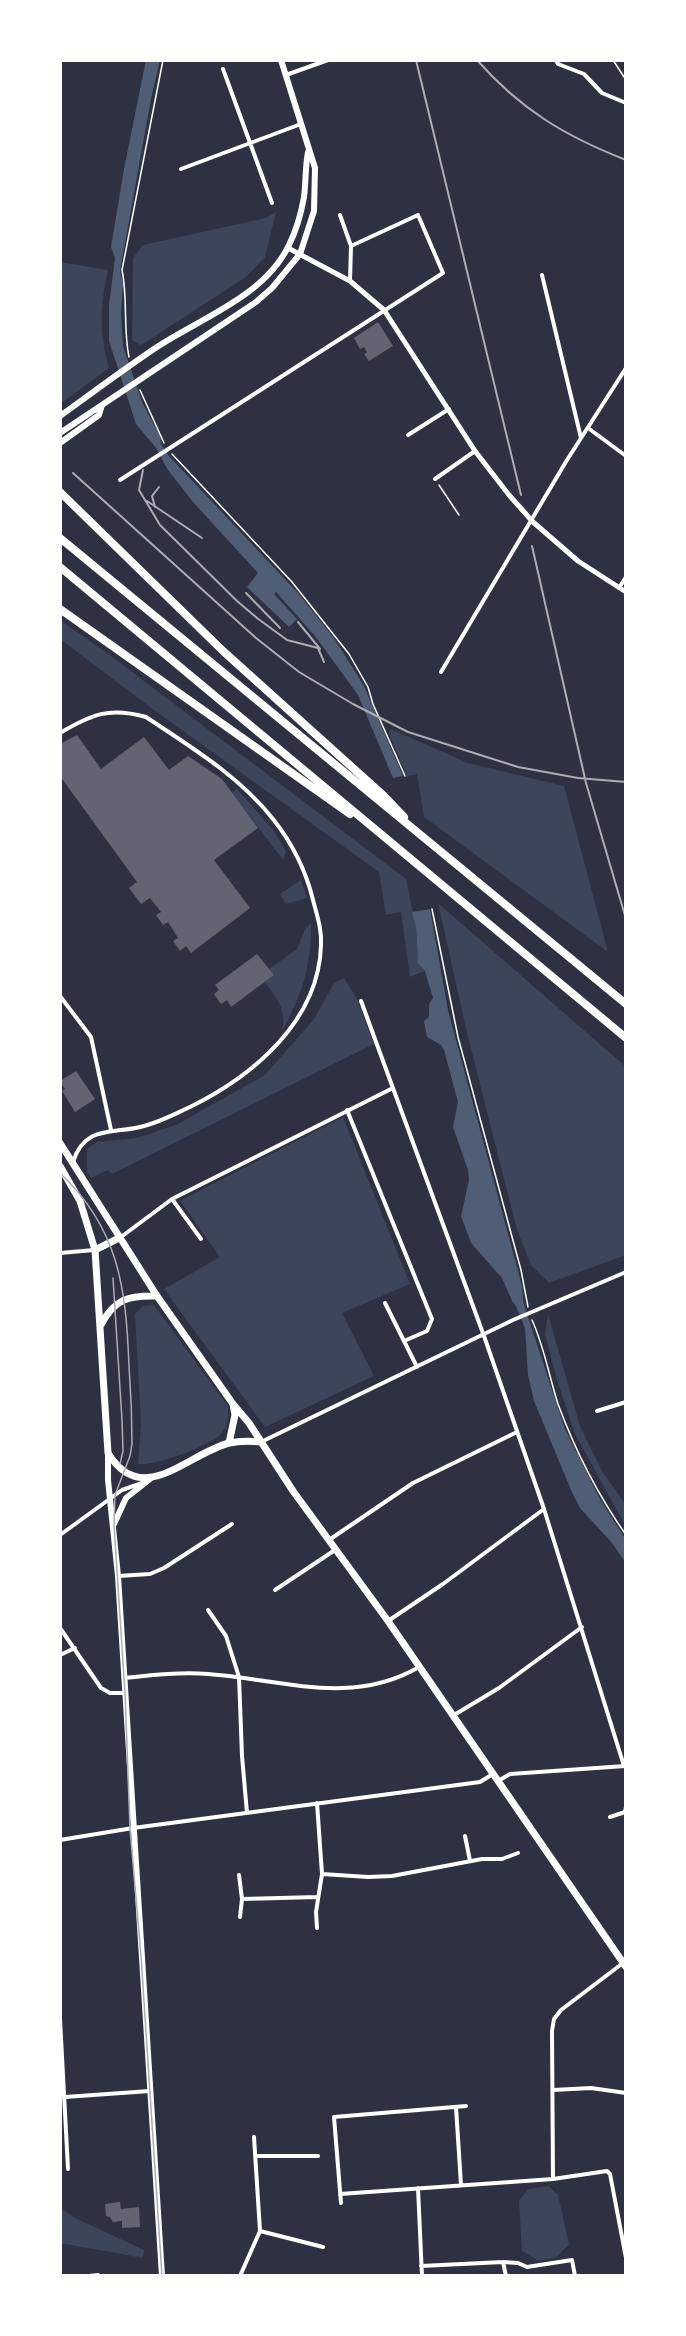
<!DOCTYPE html>
<style>
body{margin:0}
#map{position:relative;width:686px;height:2336px;overflow:hidden;background:#2d3142;font-family:Jost,sans-serif}
canvas{display:block}
.frame{position:absolute;inset:0;border:62px solid #fff;pointer-events:none}
</style>
<div id="map">
<canvas width="686" height="2336"></canvas>
<div class="frame"></div>
</div>
<script>
const ctx = document.querySelector('canvas').getContext('2d');
ctx.lineJoin = 'round';
function fill(path, color) { ctx.fillStyle = color; ctx.fill(path, 'evenodd'); }
function strokePath(path, color, width, dash) { ctx.strokeStyle = color; ctx.lineWidth = width; ctx.lineCap = dash ? 'butt' : 'round'; ctx.setLineDash(dash || []); ctx.stroke(path); }
fill(new Path2D(`
 M276,212l-11,45 -19,20 -105,68 -9,-5 1,-82 10,-13 123,-27z
 M60,262l48,8c-8,38 -9,61 1,98l-49,36z
 M60,620l51,36 295,223 10,48 2,36 7,8 -15,6 -9,-65 -15,3 -7,-43 -225,-162 -94,-71z
 M391,729l77,34 96,23 44,166 -184,-135 -7,-43 -10,2 -18,-42z
 M237,789l36,41 13,21 -3,9 -51,-67z
 M301,880l6,18 -21,6 -6,-10z
 M438,903l188,164v188l-77,28 -18,-18 -14,-35 -50,-197z
 M311,923c1,40 -9,73 -29,108 5,-21 -5,-32 -17,-49l9,-7 -5,-6 28,-20 8,-20z
 M344,978l13,21 17,45 -262,130 -4,-4 -17,8 -4,-7v-22l10,-7 40,-4 39,-13 89,-50 49,-56 20,-36z
 M343,1117l67,167 -68,29 32,63 -109,51 -101,-138 56,-32 -40,-56z
 M154,1305l73,100c3,11 1,23 -8,31 -11,10 -66,31 -81,28l3,-39 -6,-111 8,-8z
 M548,1314l32,112 22,45 24,34v22l-51,-93 -18,-54 -12,-46z
 M549,2186l9,9 11,49 -12,13 -18,4 -17,-10 -3,-50 9,-12z
 M60,2208l15,10 69,32 -1,8 -83,-15z`), '#3c4559');
fill(new Path2D(`
 M146,60h14l-9,39 -31,172 3,13 -2,29 2,33 19,56 18,34 1,8 8,12 129,137 36,45 30,48 39,90 -10,2 -35,-83 -43,-59 -39,-44 -2,2 23,25 -8,8 -42,-40 11,-14 -65,-71 -25,-32 -12,-22 -20,-24 -27,-83v-36l6,-47 -4,-11 13,-78z
 M430,909l18,101 74,276 2,19 41,124 35,70 26,41v23l-14,-20 -32,-35 -9,-18 -37,-89 -6,-26 -3,-47 -9,-22 -4,-5 -10,-23 -31,-35 -10,-27 8,-36 -1,-10 -15,-43 5,-25 -14,-52 -3,-5 -14,-8 -3,-16 5,-4v-13l4,-6 -8,-27 -7,-8 -2,-36 -4,-15z`), '#4f5d75');
fill(new Path2D(`
 M378,322l15,24 -24,15 -5,-7 3,-2 -3,-5 -4,2 -6,-11z
 M77,735l24,34 43,-32 25,33 19,-14 34,23 36,49 -44,32 36,48 -59,45 -5,-7 -6,5 -7,-10 5,-3 -10,-16 -5,3 -7,-10 5,-3 -11,-14 -9,6 -12,-16 8,-6 -77,-106v-32z
 M257,954l17,21 -43,32 -4,-7 -6,4 -7,-10 5,-4 -4,-5z
 M76,1071l19,28 -20,13 -13,-21 3,-2 -5,-8z
 M120,2202l1,7 18,-2 1,20 -18,1v-7l-9,1 -3,-5 -4,-1 -1,-12z`), '#626471');
strokePath(new Path2D(`
 M613,60l13,20
 M129,357c-6,-29 -1,-58 -7,-87l41,-210
 M140,390l24,53
 M172,454l120,128 57,72 19,33 5,17 32,72
 M439,485l20,30
 M432,909l26,128 63,233 7,37
 M532,1320c12,26 17,56 26,84 17,46 40,91 68,131`), '#fff', 1.5);
strokePath(new Path2D(`
 M556,60l2,4 26,10 18,19 24,10
 M223,69l49,134
 M286,75l42,-15
 M181,169l120,-45
 M340,215l11,31 -1,35
 M542,275l39,163
 M588,428l38,28
 M408,435l41,-26
 M435,479l40,-28
 M120,480l323,-207 -25,-58 -67,31
 M619,588l7,-11
 M441,672l126,-212 59,-92
 M60,733c32,-19 49,-26 86,-16 45,30 93,59 127,102 19,24 33,52 40,81 4,15 9,30 8,45 -2,76 -68,131 -131,162 -15,7 -30,15 -46,19 -31,9 -59,-2 -71,36
 M60,996l31,41 20,93
 M361,1001l123,335 60,173 80,257
 M347,1110l85,209 -5,12 -23,10
 M172,1199l29,40
 M121,1237l51,-38 221,-111
 M60,1253l34,-3
 M385,1303l32,64
 M597,1411l29,-9
 M261,1442l252,-122 113,-48
 M60,1535l62,-45 20,-7
 M329,1540l84,-57 104,-51
 M118,1576l32,-2 14,-6 68,-44
 M275,1590l60,-40
 M208,1610l18,26 13,41 3,79 5,57
 M388,1621l55,-37 101,-75
 M60,1628l41,60 9,5h15
 M60,1655l15,-7
 M125,1678c28,-3 55,-6 83,-4 72,5 143,33 211,-7
 M454,1715l45,-27 83,-61
 M498,1781l12,-7 115,-8
 M610,1817l15,-5 1,-5
 M465,1836l5,25
 M60,1840l73,-12 347,-46 13,-8
 M322,1874l46,3 24,-1 90,-17h20l16,-6
 M239,1875l3,24
 M240,1917l2,-18 75,-2
 M317,1928l-1,-16 6,-38 -5,-71
 M60,2019l8,150
 M553,2090l38,-2 35,5
 M65,2097l85,-6
 M456,2107l5,78
 M256,2156h62
 M553,2179l-1,-148 2,-12 7,-9 62,-47
 M418,2188l4,88
 M340,2194l213,-15 54,-8 3,3 16,84
 M341,2203l-7,-86 132,-11
 M260,2231l63,16
 M503,2262l15,1 9,4 45,-7 3,16
 M421,2266l82,-4 3,14
 M89,2276l9,-1
 M240,2276l20,-45 -6,-94`), '#fff', 4);
strokePath(new Path2D(`
 M288,248l62,33 34,29 91,141 34,44 24,27 45,39 48,31`), '#fff', 5);
strokePath(new Path2D(`
 M60,416c32,-23 64,-47 97,-69 44,-29 108,-51 132,-102 7,-14 12,-31 15,-48 2,-15 1,-29 4,-45
 M60,433l196,-131 16,-14 28,-34 14,-43 1,-43 -34,-108
 M60,443l39,-28 3,-10
 M108,1453v27l10,96 44,700
 M114,1524l12,-26 24,-19`), '#fff', 6);
strokePath(new Path2D(`
 M60,1143l97,153 76,108 16,19 44,68 95,130 238,346
 M60,1166l20,35 15,49 13,203c34,56 79,1 121,-10 10,-2 22,-2 32,-1
 M95,1250l24,-12
 M101,1325c13,-26 28,-30 56,-29
 M229,1443l6,-28 -2,-11`), '#fff', 7);
strokePath(new Path2D(`
 M60,492l163,159 161,145 20,21
 M60,538l566,466
 M60,567l566,471
 M60,609l290,205`), '#fff', 8);
strokePath(new Path2D(`
 M60,1173c59,56 66,115 69,193 2,26 3,52 3,78l-2,12 -15,39 -1,30 11,168 5,135 11,128 21,320
 M113,1278l9,142 1,31 -3,13`), '#abadb3', 1.5);
strokePath(new Path2D(`
 M416,60l105,435
 M477,60c44,50 88,76 149,100
 M143,470l-4,20 21,35 77,76 20,17 30,22 31,8 6,14
 M73,473l183,165 43,34 54,32 55,28 110,35 60,11 48,4
 M147,501l55,37
 M155,507l-3,-11 7,-9
 M532,546l54,237 40,136
 M246,593l34,35
 M298,622l22,27`), '#abadb3', 2);
</script>
